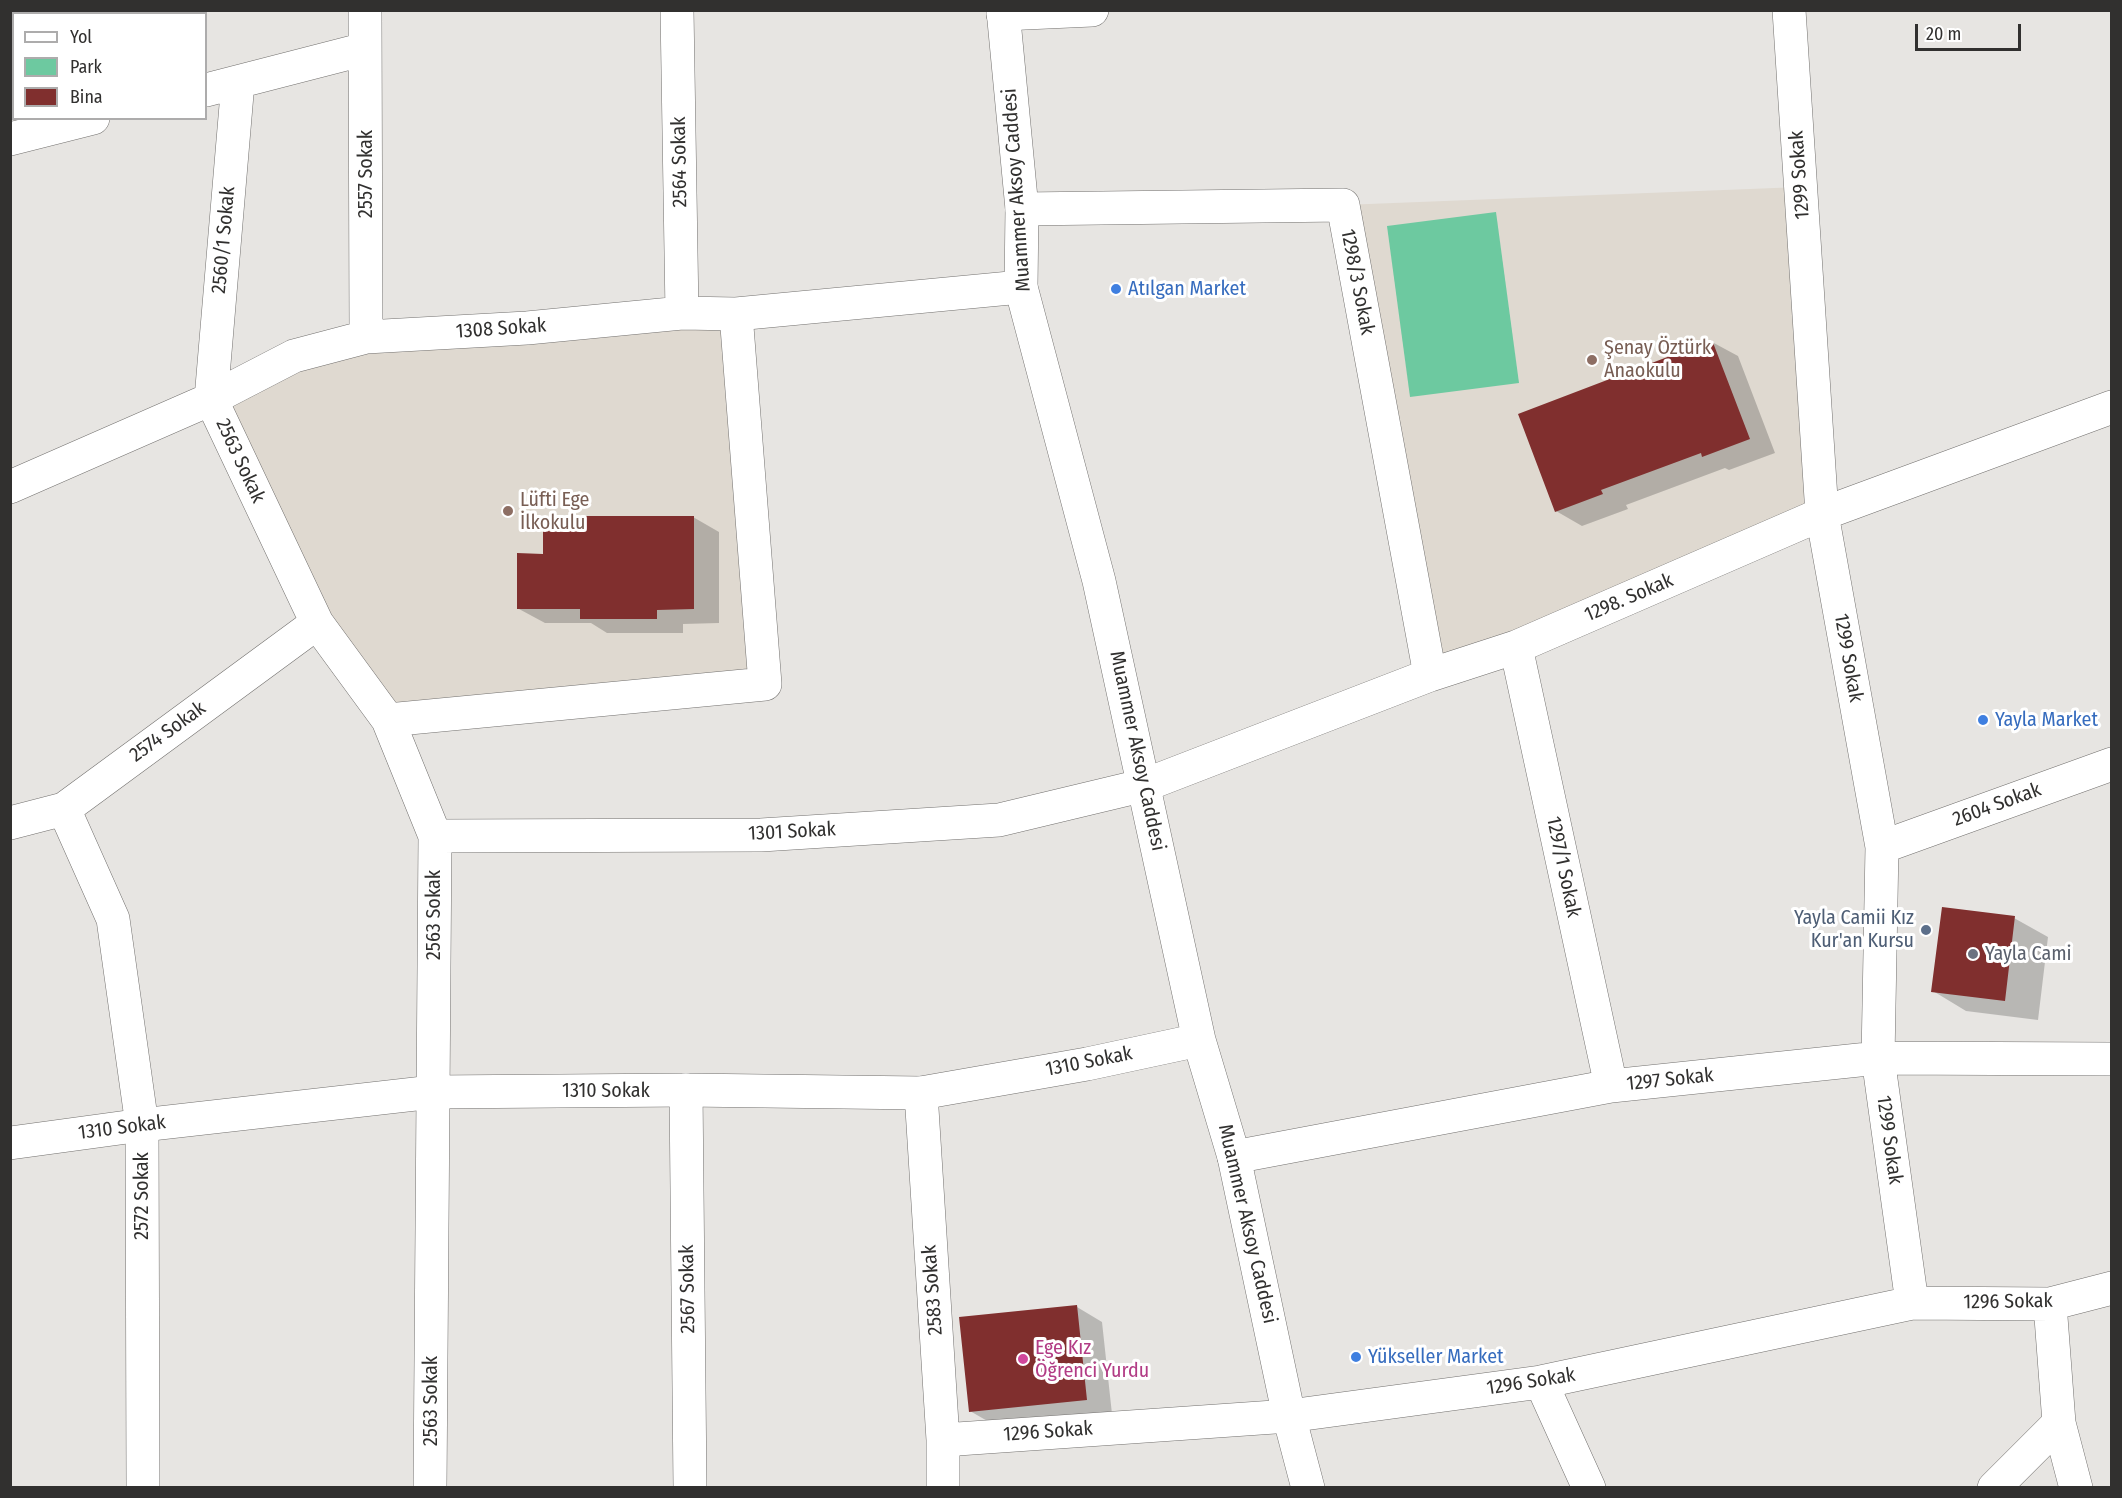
<!DOCTYPE html>
<meta charset="utf-8">
<style>
body{margin:0}
#map{position:relative;width:2122px;height:1498px;overflow:hidden;background:#e7e5e2;font-family:"Fira Sans Condensed",sans-serif}
canvas{display:block}
.frame{position:absolute;inset:0;border:12px solid #31302f;pointer-events:none}
.legend{position:absolute;left:12px;top:12px;width:195px;height:108px;box-sizing:border-box;background:#fff;border:2px solid #adacac;margin:0;padding:8px 10px;list-style:none;font-size:18px;color:#31302f}
.legend li{display:flex;align-items:center;gap:12px;height:30px}
.legend b{width:30px;border:2px solid #adacac}
.scale{position:absolute;left:1915px;top:24px;width:106px;height:27px;box-sizing:border-box;border:3px solid #31302f;border-top:0;padding-left:8px;font-size:18px;line-height:21px;white-space:nowrap;color:#31302f;-webkit-text-stroke:4px #fff;paint-order:stroke}
</style>
<div id="map">
<canvas width="2122" height="1498"></canvas>
<div class="frame"></div>
<ul class="legend">
<li><b style="height:8px;background:#fff"></b>Yol</li>
<li><b style="height:16px;background:#6dc9a0"></b>Park</li>
<li><b style="height:16px;background:#802f2e"></b>Bina</li>
</ul>
<div class="scale">20 m</div>
</div>
<script>
const ctx = document.querySelector('canvas').getContext('2d');
ctx.lineJoin = 'round';
function fill(path, color) { ctx.fillStyle = color; ctx.fill(path, 'evenodd'); }
function strokePath(path, color, width, dash) { ctx.strokeStyle = color; ctx.lineWidth = width; ctx.lineCap = dash ? 'butt' : 'round'; ctx.setLineDash(dash || []); ctx.stroke(path); }
function drawText(font, color, halo, rows, align = 'center') {
  ctx.font = font + ' "Fira Sans Condensed",sans-serif'; ctx.lineWidth = 6; ctx.setLineDash([]); ctx.textBaseline = 'middle'; ctx.strokeStyle = halo; ctx.fillStyle = color; for (const [text, x, y, turn = 0] of rows) {
    ctx.save(); ctx.translate(x, y); ctx.rotate((+turn || 0) * Math.PI / 180); ctx.textAlign = isNaN(turn) ? turn : align; if (halo) ctx.strokeText(text, 0, 0); ctx.fillText(text, 0, 0); ctx.restore();
  }
}
fill(new Path2D(`
 M1800,187l22,327 -392,161 -87,-470z
 M736,314l29,370 -377,36 -177,-321 155,-62z`), '#dfd9d0');
fill(new Path2D(`
 M1496,212l23,171 -109,14 -23,-171z`), '#6dc9a0');
fill(new Path2D(`
 M1712,342l26,14 37,97 -46,17 -4,-2 -99,37 2,4 -46,17 -26,-15z
 M693,517l26,15v91l-36,1v9h-76l-16,-10h-46l-26,-14 25,-54z
 M2014,918l34,19 -10,83 -72,-9 -33,-20z
 M1077,1307l25,15 10,92 -116,12 -26,-15z`), '#0003');
fill(new Path2D(`
 M1712,340l38,99 -48,18 -1,-4 -100,37 2,4 -48,18 -37,-98z
 M543,516h151v93l-37,1v9h-77v-10h-63v-56l26,1z
 M1942,907l73,9 -10,85 -74,-9z
 M1077,1305l10,95 -118,12 -10,-95z`), '#802f2e');
const minor = new Path2D(`
 M365,10l1,327
 M677,10l5,303
 M1789,10l33,504 60,333 -4,211 34,245
 M1003,14l89,-4
 M238,82l-27,317 106,224 71,97 47,116 -5,652
 M206,90l159,-41
 M10,139l83,-21
 M1022,209l321,-4 87,470
 M10,487l201,-88 83,-43 72,-19 161,-9 155,-15 54,1 285,-27
 M1516,647l95,439
 M388,720l377,-36 -29,-370
 M64,809l49,110 29,206 1,363
 M10,823l54,-14 253,-186
 M435,836l326,-1 238,-15 146,-35 285,-110 86,-28 306,-133 290,-107
 M1882,847l230,-83
 M686,1090l4,398
 M921,1093l22,347v48
 M1234,1157l377,-71 267,-28 234,1
 M2050,1304l9,119 17,65
 M1541,1382l48,106
 M943,1440l346,-24 252,-34 371,-79 138,1 62,-16
 M1994,1488l65,-65`);
const tertiary = new Path2D(`
 M1003,10l19,199 -1,78 78,294 100,459 35,117 55,259 19,72
 M10,1143l132,-18 291,-33 253,-2 235,3 166,-29 112,-24`);
strokePath(minor, '#72706e', 34);
strokePath(tertiary, '#72706e', 34);
strokePath(minor, '#fff', 33);
strokePath(tertiary, '#fff', 33);
for (const [x, y, r, color] of [
 [1116,289,6,"#3f7fe0"],
 [1592,360,6,"#8d6e63"],
 [508,511,6,"#8d6e63"],
 [1983,720,6,"#3f7fe0"],
 [1926,930,6,"#5c6f8a"],
 [1973,954,6,"#6b7280"],
 [1356,1357,6,"#3f7fe0"],
 [1023,1359,6,"#d1479c"]
]) { const dot = new Path2D(); dot.arc(x, y, r, 0, 2 * Math.PI); ctx.fillStyle = color; ctx.fill(dot); strokePath(dot, '#fff', 2); }
drawText('20px', '#31302f', '#fff', [
 ["2564 Sokak",680,162,-91],
 ["2557 Sokak",366,174,-90],
 ["1299 Sokak",1800,175,-94],
 ["Muammer Aksoy Caddesi",1017,190,-94],
 ["2560/1 Sokak",224,240,-85],
 ["1298/3 Sokak",1357,282,79],
 ["1308 Sokak",501,329,-4],
 ["2563 Sokak",240,461,65],
 ["1298. Sokak",1629,598,-23],
 ["1299 Sokak",1848,658,80],
 ["2574 Sokak",168,732,-36],
 ["Muammer Aksoy Caddesi",1137,751,78],
 ["2604 Sokak",1997,805,-20],
 ["1301 Sokak",792,832,-3],
 ["1297/1 Sokak",1563,867,78],
 ["2563 Sokak",434,915,-90],
 ["1310 Sokak",1089,1062,-11],
 ["1297 Sokak",1670,1080,-6],
 ["1310 Sokak",606,1091],
 ["1310 Sokak",122,1128,-7],
 ["1299 Sokak",1889,1140,82],
 ["2572 Sokak",142,1196,-90],
 ["Muammer Aksoy Caddesi",1247,1224,77],
 ["2567 Sokak",688,1289,-91],
 ["2583 Sokak",933,1290,-94],
 ["1296 Sokak",2008,1302,-1],
 ["1296 Sokak",1531,1382,-9],
 ["2563 Sokak",431,1401,-90],
 ["1296 Sokak",1048,1432,-4]
]);
drawText('20px', '#366cbe', '#fff', [
 ["Atılgan Market",1128,289],
 ["Yayla Market",1995,720],
 ["Yükseller Market",1368,1357]
], 'left');
drawText('20px', '#785e54', '#fff', [
 ["Şenay Öztürk",1604,348],
 ["Anaokulu",1604,371],
 ["Lüfti Ege",520,500],
 ["İlkokulu",520,523]
], 'left');
drawText('20px', '#4e5e75', '#fff', [
 ["Yayla Camii Kız",1914,918],
 ["Kur'an Kursu",1914,941]
], 'right');
drawText('20px', '#5b616d', '#fff', [
 ["Yayla Cami",1985,954]
], 'left');
drawText('20px', '#b23c85', '#fff', [
 ["Ege Kız",1035,1348],
 ["Öğrenci Yurdu",1035,1371]
], 'left');
</script>
